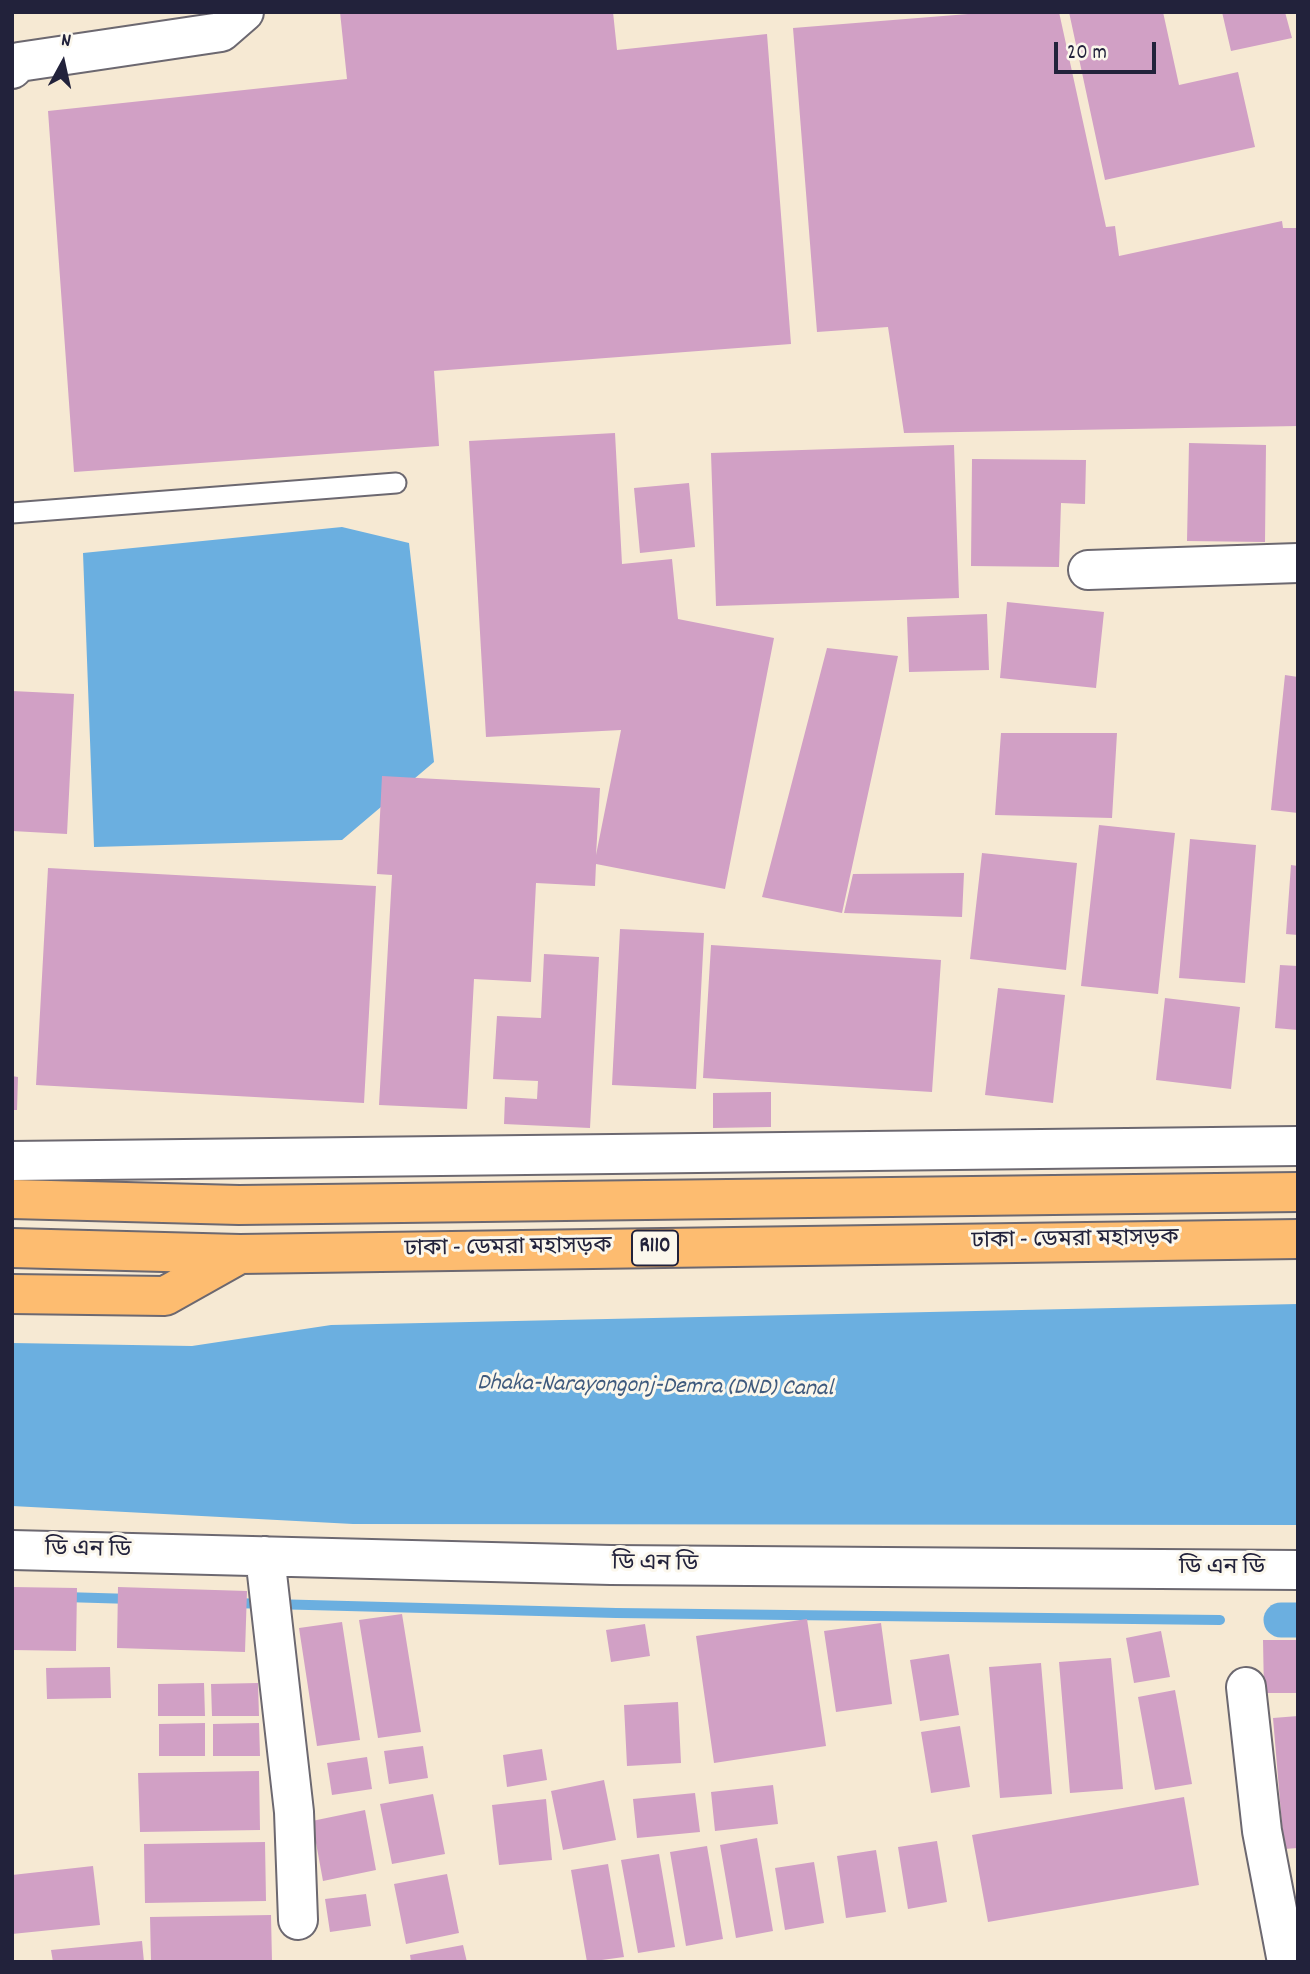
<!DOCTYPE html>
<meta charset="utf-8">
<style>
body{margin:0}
#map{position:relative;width:1310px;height:1974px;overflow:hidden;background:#f6e9d3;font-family:Dekko,sans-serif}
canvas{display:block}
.frame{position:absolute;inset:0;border:14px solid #22223b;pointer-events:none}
.north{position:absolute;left:28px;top:28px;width:70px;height:70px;-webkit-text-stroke:5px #fbf7ec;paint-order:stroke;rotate:8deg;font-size:19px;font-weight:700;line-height:28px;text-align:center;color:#22223b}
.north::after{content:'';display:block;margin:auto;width:24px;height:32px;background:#22223b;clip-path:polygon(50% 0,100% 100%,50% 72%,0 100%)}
.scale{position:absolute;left:1054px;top:42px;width:102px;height:32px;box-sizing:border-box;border:4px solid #22223b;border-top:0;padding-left:9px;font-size:21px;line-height:24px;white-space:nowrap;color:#22223b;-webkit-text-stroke:5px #fbf7ec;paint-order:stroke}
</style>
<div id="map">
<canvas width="1310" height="1974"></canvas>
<div class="frame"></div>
<div class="north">N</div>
<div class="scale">20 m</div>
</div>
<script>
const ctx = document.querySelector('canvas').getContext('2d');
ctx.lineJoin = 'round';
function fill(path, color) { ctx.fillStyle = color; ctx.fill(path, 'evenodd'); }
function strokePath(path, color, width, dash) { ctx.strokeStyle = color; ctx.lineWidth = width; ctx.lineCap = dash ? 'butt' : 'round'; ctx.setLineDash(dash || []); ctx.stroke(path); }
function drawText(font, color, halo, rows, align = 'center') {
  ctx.font = font + ' Dekko,"Noto Sans Bengali",sans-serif'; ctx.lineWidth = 6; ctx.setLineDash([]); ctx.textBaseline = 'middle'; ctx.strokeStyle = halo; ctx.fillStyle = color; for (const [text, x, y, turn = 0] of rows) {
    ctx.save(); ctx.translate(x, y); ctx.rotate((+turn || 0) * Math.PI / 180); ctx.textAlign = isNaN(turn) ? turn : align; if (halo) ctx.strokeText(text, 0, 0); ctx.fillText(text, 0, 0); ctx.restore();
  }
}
fill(new Path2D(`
 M342,527l67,16 25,219 -92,78 -248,7 -11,-294z
 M1298,1304v221l-945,-1 -341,-18v-163l180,3 139,-21z`), '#6bafe0');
strokePath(new Path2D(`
 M64,1597l68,2
 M232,1603l384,10 604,7`), '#6bafe0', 10);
strokePath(new Path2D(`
 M1281,1620h17`), '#6bafe0', 35);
fill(new Path2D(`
 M340,12h273l4,38 150,-16 24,310 -357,27 5,75 -365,26 -26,-361 299,-32z
 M993,12h66l47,215 9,-1 4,30 163,-35 1,7h15v198l-394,7 -16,-106 -71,5 -24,-304z
 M1069,12h94l16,73 59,-13 17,75 -150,33z
 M1222,12h63l7,26 -61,13z
 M615,433l7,131 50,-5 6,60 96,19 -49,251 -129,-25 -1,22 -59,-3 -5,99 -57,-3 -7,130 -88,-4 13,-230 -15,-1 5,-98 218,12 -4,67 25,-125 -135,7 -17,-296z
 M1189,443l77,2 -1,97 -78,-1z
 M954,445l5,153 -243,8 -5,-153z
 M972,459l114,1 -1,44 -24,-1 -2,64 -88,-1z
 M689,483l6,64 -55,6 -6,-65z
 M1007,602l97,10 -8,76 -96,-10z
 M987,614l2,56 -80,2 -2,-55z
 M827,648l71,8 -56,257 -80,-16z
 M1285,675l13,2v136l-27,-3z
 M12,691l62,3 -7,140 -55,-3z
 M1001,733h116l-5,85 -117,-3z
 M1099,825l76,8 -17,161 -77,-8z
 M1190,839l66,6 -11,138 -66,-5z
 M982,853l95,10 -11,107 -96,-11z
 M1291,865l7,1v69l-12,-1z
 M48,868l328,18 -12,217 -328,-18z
 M964,873l-2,44 -118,-4 9,-39z
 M620,929l84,4 -8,156 -84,-4z
 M711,945l230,15 -9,132 -229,-14z
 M544,954l55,3 -9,171 -86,-4 1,-27 32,2 1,-18 -45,-2 4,-63 44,2z
 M1280,965l18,1v64l-23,-2z
 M998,988l67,7 -12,108 -68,-8z
 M1165,998l75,9 -9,82 -75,-9z
 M12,1076l6,1 -1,33h-5z
 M771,1092v35l-58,1v-35z
 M12,1587l65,1 -1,63 -64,-1z
 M118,1587l129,4 -2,61 -128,-4z
 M402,1614l19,118 -43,6 -19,-118z
 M807,1619l19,127 -112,17 -18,-127z
 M342,1622l18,118 -43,6 -18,-118z
 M881,1623l11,81 -56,8 -12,-81z
 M645,1624l5,32 -39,6 -5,-32z
 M1161,1631l9,46 -36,6 -8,-45z
 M1263,1640h35v53h-34z
 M949,1654l10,61 -39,6 -10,-61z
 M1111,1658l12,131 -53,4 -11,-131z
 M1041,1663l11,131 -52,4 -11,-131z
 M110,1667l1,31 -64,1 -1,-31z
 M204,1683l1,33h-47v-32z
 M258,1683l1,33h-47l-1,-32z
 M1175,1690l17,94 -37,6 -17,-93z
 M678,1702l3,61 -54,3 -3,-61z
 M1298,1716v132l-14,1 -11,-131z
 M205,1723v33h-46v-32z
 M259,1723l1,33h-47v-32z
 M960,1726l10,61 -39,6 -10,-61z
 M423,1746l5,32 -39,6 -5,-33z
 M542,1749l5,31 -40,7 -4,-32z
 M367,1757l5,32 -40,6 -5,-32z
 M259,1771l1,59 -120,2 -2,-59z
 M604,1780l12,60 -53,10 -12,-59z
 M773,1785l5,39 -63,7 -4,-39z
 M695,1793l5,39 -63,6 -4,-39z
 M433,1794l12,60 -53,10 -12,-60z
 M1184,1797l15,88 -211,37 -16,-87z
 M546,1799l6,61 -53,5 -7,-60z
 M365,1810l11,60 -53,11 -11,-60z
 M757,1838l16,93 -37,7 -16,-93z
 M937,1841l10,61 -39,7 -10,-62z
 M265,1842l1,59 -121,2 -1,-59z
 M707,1846l16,93 -37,7 -16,-94z
 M876,1850l10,62 -40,6 -9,-62z
 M659,1854l16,93 -37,6 -17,-93z
 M814,1862l10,61 -39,7 -10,-62z
 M608,1864l16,93 -37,5 -16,-92z
 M93,1866l7,59 -88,9v-59z
 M447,1874l12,59 -53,11 -12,-60z
 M366,1894l5,32 -41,6 -5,-33z
 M271,1915l1,47h-121l-1,-45z
 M142,1941l2,21h-91l-2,-12z
 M463,1945l4,17h-56l-1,-7z`), '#d1a0c5');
const service = new Path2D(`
 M12,513l384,-30`);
const minor = new Path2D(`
 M12,69l7,-7 202,-30 23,-20
 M1088,570l210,-7
 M12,1161l1286,-15
 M12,1550l599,15 687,5
 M265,1556l29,256 4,108
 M1246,1687l16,144 25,131`);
const primary = new Path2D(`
 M12,1199l227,6 1059,-13
 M12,1248l228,6 1058,-15
 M12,1294l153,2 73,-41`);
strokePath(service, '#6c6870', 23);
strokePath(minor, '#6c6870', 42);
strokePath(primary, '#6c6870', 42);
strokePath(service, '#fff', 19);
strokePath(minor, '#fff', 38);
strokePath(primary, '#fdbc70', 38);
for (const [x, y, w] of [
 [655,1248,46]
]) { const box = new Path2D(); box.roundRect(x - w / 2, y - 17.5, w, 35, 5); ctx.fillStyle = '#fbf7ec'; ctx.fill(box); strokePath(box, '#22223b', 2); }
drawText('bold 21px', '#22223b', null, [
 ["R110",655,1248]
]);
drawText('23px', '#22223b', '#fbf7ec', [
 ["ঢাকা - ডেমরা মহাসড়ক",1075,1242,-1],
 ["ঢাকা - ডেমরা মহাসড়ক",508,1250,-1],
 ["ডি এন ডি",88,1552,1],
 ["ডি এন ডি",655,1566,1],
 ["ডি এন ডি",1222,1570]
]);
drawText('italic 24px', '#3f5a7d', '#fbf7ec', [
 ["Dhaka-Narayongonj-Demra (DND) Canal",655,1388,1]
]);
</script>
